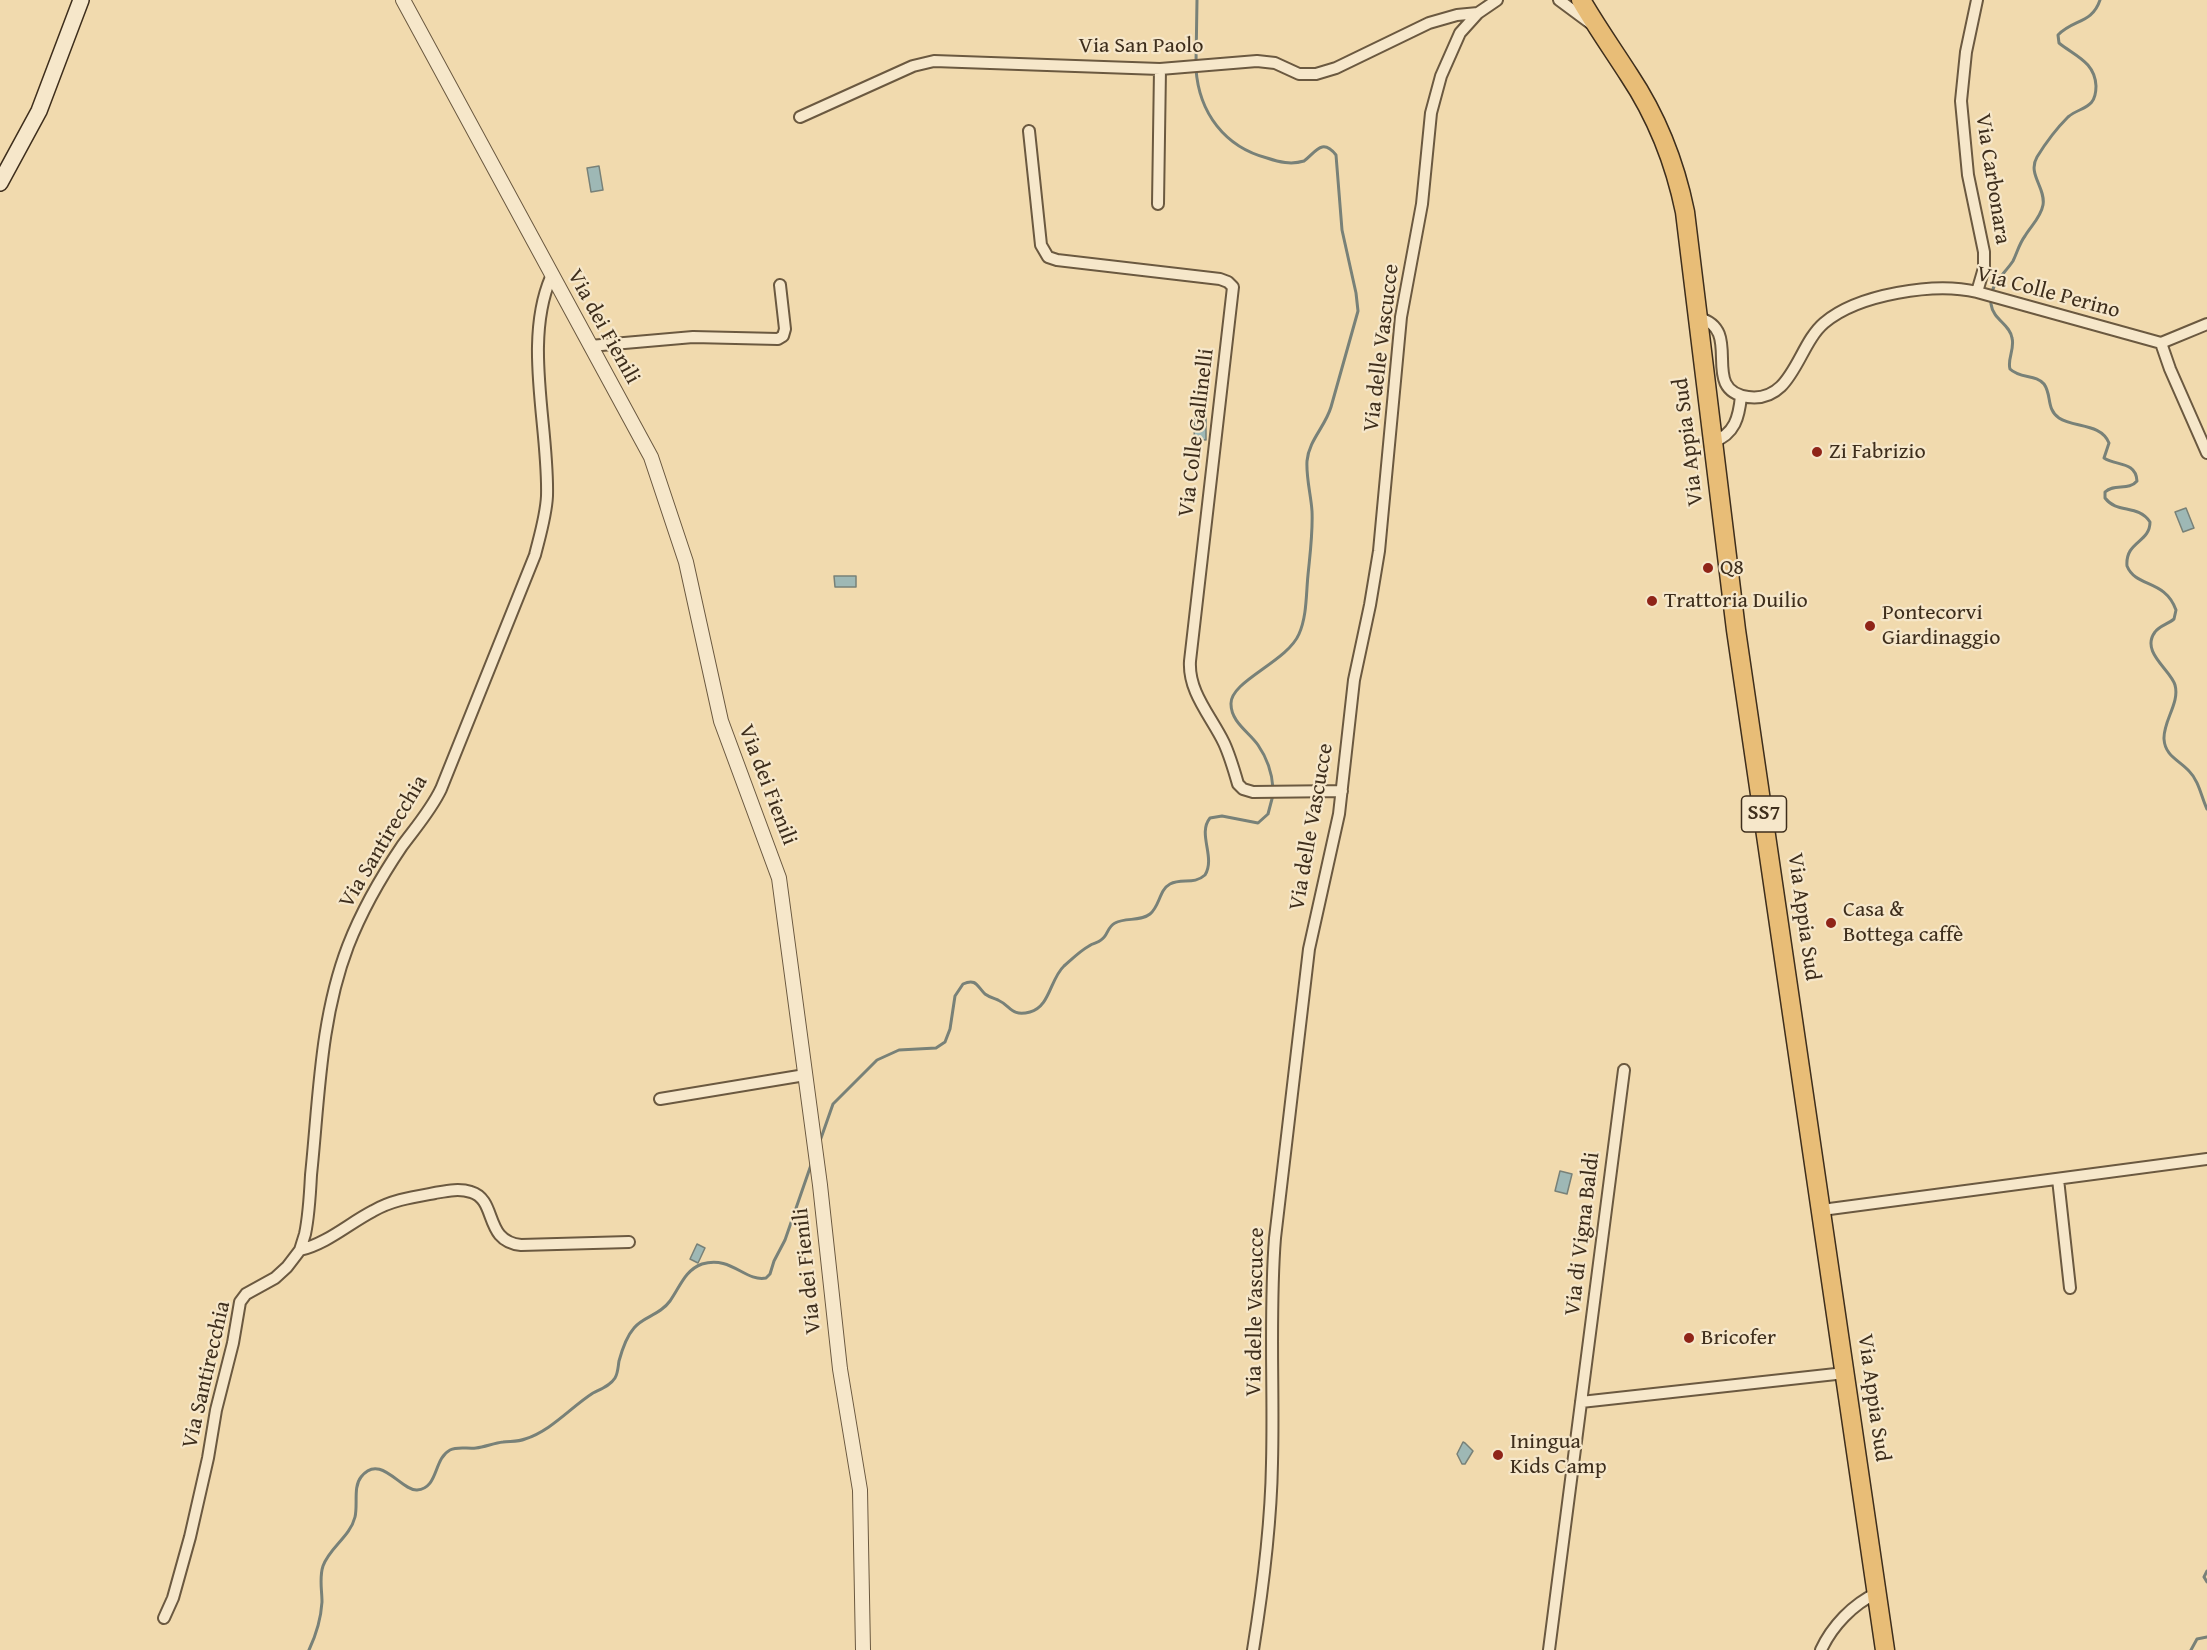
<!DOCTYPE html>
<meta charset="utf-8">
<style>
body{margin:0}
canvas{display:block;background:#f1daae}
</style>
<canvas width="2207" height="1650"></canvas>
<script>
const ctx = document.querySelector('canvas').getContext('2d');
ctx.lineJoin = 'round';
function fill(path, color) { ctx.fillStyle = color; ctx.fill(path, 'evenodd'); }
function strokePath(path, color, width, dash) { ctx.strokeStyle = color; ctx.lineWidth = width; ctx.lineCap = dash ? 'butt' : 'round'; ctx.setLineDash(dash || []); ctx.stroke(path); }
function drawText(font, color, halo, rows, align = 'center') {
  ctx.font = font + ' "Gentium Book Plus",serif'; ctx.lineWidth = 4.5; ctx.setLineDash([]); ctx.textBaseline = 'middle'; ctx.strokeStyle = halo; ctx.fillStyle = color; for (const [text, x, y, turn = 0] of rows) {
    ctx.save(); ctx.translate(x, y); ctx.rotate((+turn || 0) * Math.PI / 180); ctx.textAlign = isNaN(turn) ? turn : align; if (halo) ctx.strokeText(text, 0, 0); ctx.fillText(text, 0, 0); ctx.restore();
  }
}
const water = new Path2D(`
 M599,166l4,24 -12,2 -4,-24z
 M1195,417h11v23l-12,-1z
 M2186,508l8,20 -11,4 -8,-20z
 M834,576h22v11h-21z
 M1560,1171l12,3 -5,20 -12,-3z
 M697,1244l8,4 -7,15 -8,-4z
 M1463,1442l2,1 8,8 -8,13h-3l-5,-10z`);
fill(water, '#9eb8b5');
strokePath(water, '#788178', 1.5);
strokePath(new Path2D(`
 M2100,0c-8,24 -27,19 -42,35l1,8c16,13 36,19 37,43 0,24 -15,20 -28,31 -11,11 -23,27 -31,40 -10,17 9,31 6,48 -2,12 -12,21 -18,31 -6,8 -8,17 -12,25 -10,15 -24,23 -22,43 2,16 19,20 21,34 3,11 -5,21 -2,31 10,10 26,5 34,15 8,11 2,25 15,34 15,10 42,5 50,25l-5,15c12,8 32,3 33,23 -8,10 -23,2 -32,11v6c12,16 33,6 45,24 0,21 -25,19 -23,44 9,22 38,13 49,44l-2,9c-6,5 -15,7 -19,13 -15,20 16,38 20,53 5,18 -12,36 -11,54 1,17 15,21 25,32 10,10 12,25 18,38
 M1196,63l1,-63
 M1196,69c3,44 29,78 71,89 12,4 24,7 37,3 11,-8 18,-24 32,-6l6,75 14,63 2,18 -27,96c-6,20 -22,33 -24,54 -1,17 4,34 5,50 1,22 -2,43 -4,64 -2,19 -1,41 -9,59 -12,28 -69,47 -68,70 0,18 18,28 27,41 9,13 14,28 15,43
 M820,1141l13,-37 44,-44 22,-10 37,-2 9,-6 5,-13 5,-33 8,-12c13,-6 14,2 22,10 4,3 8,4 13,6 13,6 13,17 32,12 20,-5 20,-33 34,-46 8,-7 16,-15 25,-20 4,-3 9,-3 12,-6 7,-4 6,-13 14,-17 11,-6 25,-1 35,-9 10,-8 9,-24 20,-30 12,-6 24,1 35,-9 11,-18 -8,-41 5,-57l12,-2 36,7 10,-9 5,-19
 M2207,1571l-3,6 3,5
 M309,1650c7,-15 12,-32 13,-48 0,-12 -3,-24 1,-36 7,-19 27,-29 32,-49 3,-13 -2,-30 6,-40 19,-25 40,14 56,13 22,-2 16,-31 33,-40 8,-4 17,-1 26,-2 9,-1 18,-5 27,-6 7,-1 15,0 22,-3 26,-8 46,-32 68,-46 8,-4 17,-7 22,-15 3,-5 3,-11 4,-17 3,-11 8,-25 15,-33 10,-12 25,-12 36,-27 10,-14 15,-31 32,-37 29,-9 43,18 64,14l4,-4 4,-13 11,-21 27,-78
 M2191,1650l6,-11 10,-2`), '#788178', 3);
const minor = new Path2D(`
 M1559,0l31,23
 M1977,0l-11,52 -5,49 7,74 16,77v16l-7,24
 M800,117l113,-51 21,-5 226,8 97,-8 18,2 24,11h17l20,-6 93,-45 28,-8 21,-2
 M1029,131l12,114 7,12 9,3 163,19 8,3 5,5 -43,374c-2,31 21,55 34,82 6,13 10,27 14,41l5,5 10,3 89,-1
 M1158,204l2,-135
 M1699,318c46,12 -1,72 49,79 45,6 49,-51 76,-74 34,-29 111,-41 153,-31l184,51 9,26 37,84
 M2161,343l46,-19
 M590,346l103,-9 85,2 5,-3 2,-7 -5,-44
 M1713,442c22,-8 26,-25 28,-46
 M660,1099l145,-24
 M2058,1179l12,109
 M1822,1210l385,-51
 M300,1250c28,-7 48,-26 73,-39 19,-11 40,-14 62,-18 11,-2 24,-5 36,-1 27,8 12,49 50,53l108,-3
 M1581,1402l264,-29
 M164,1618l9,-20 17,-61 18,-79 8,-48 17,-67 7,-41 6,-8 29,-16 12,-11 13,-17 5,-16c4,-19 5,-39 6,-59 8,-76 9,-156 37,-229 14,-36 33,-69 54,-100 14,-19 29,-36 39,-57l94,-234c5,-20 11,-39 12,-59 2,-69 -24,-154 4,-219
 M1253,1650c10,-62 18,-124 19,-187 2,-75 -3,-150 3,-225l34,-289 30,-135 15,-134 16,-75 9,-54 22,-234 21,-113 9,-91 10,-37 19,-43 18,-20 19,-13
 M1549,1650l75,-580
 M1821,1650c11,-24 32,-46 56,-57`);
const tertiary = new Path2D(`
 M403,0l248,457 35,105 35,159 58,157 41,307 20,184 20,121 3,160`);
const secondary = new Path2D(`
 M0,183l39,-72 42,-111`);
const primary = new Path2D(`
 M1581,0c15,26 32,50 48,75 28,42 46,88 56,137l51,418 149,1020`);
strokePath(minor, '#6b5940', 14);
strokePath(tertiary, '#6b5940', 16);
strokePath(secondary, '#3e2e1c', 18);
strokePath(primary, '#3e2e1c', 21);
strokePath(minor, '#f6e7ca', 10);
strokePath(tertiary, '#f6e7ca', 14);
strokePath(secondary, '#f6e7ca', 15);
strokePath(primary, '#e8bd77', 18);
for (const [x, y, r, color] of [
 [1817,452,6,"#8f2418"],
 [1708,568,6,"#8f2418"],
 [1652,601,6,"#8f2418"],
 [1870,626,6,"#8f2418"],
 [1831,923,6,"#8f2418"],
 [1689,1338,6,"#8f2418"],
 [1498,1455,6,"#8f2418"]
]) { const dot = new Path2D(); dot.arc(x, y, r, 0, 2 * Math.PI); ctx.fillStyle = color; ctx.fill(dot); strokePath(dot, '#f6e7ca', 2); }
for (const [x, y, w] of [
 [1764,814,45]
]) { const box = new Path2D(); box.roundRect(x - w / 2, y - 18, w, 36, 4.5); ctx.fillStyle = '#f6e7ca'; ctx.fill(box); strokePath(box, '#3e2e1c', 1.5); }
drawText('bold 21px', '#3e2e1c', null, [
 ["SS7",1764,814]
]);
drawText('22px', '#3e2e1c', '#f6e7ca', [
 ["Via San Paolo",1141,46],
 ["Via Carbonara",1992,179,81],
 ["Via Colle Perino",2048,293,15],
 ["Via dei Fienili",603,327,61],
 ["Via delle Vascucce",1382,348,-83],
 ["Via Colle Gallinelli",1197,433,-83],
 ["Via Appia Sud",1689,442,-97],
 ["Via dei Fienili",767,785,69],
 ["Via delle Vascucce",1312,827,-80],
 ["Via Santirecchia",384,842,-59],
 ["Via Appia Sud",1803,917,82],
 ["Via di Vigna Baldi",1583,1234,-83],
 ["Via dei Fienili",808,1271,-96],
 ["Via delle Vascucce",1256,1312,-89],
 ["Via Santirecchia",207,1375,-77],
 ["Via Appia Sud",1873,1398,82]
]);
drawText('22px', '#3e2e1c', '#f6e7ca', [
 ["Zi Fabrizio",1829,452],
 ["Q8",1720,568],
 ["Trattoria Duilio",1664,601],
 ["Pontecorvi",1882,613],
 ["Giardinaggio",1882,638],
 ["Casa &",1843,910],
 ["Bottega caffè",1843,935],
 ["Bricofer",1701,1338],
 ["Iningua",1510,1442],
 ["Kids Camp",1510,1467]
], 'left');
</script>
